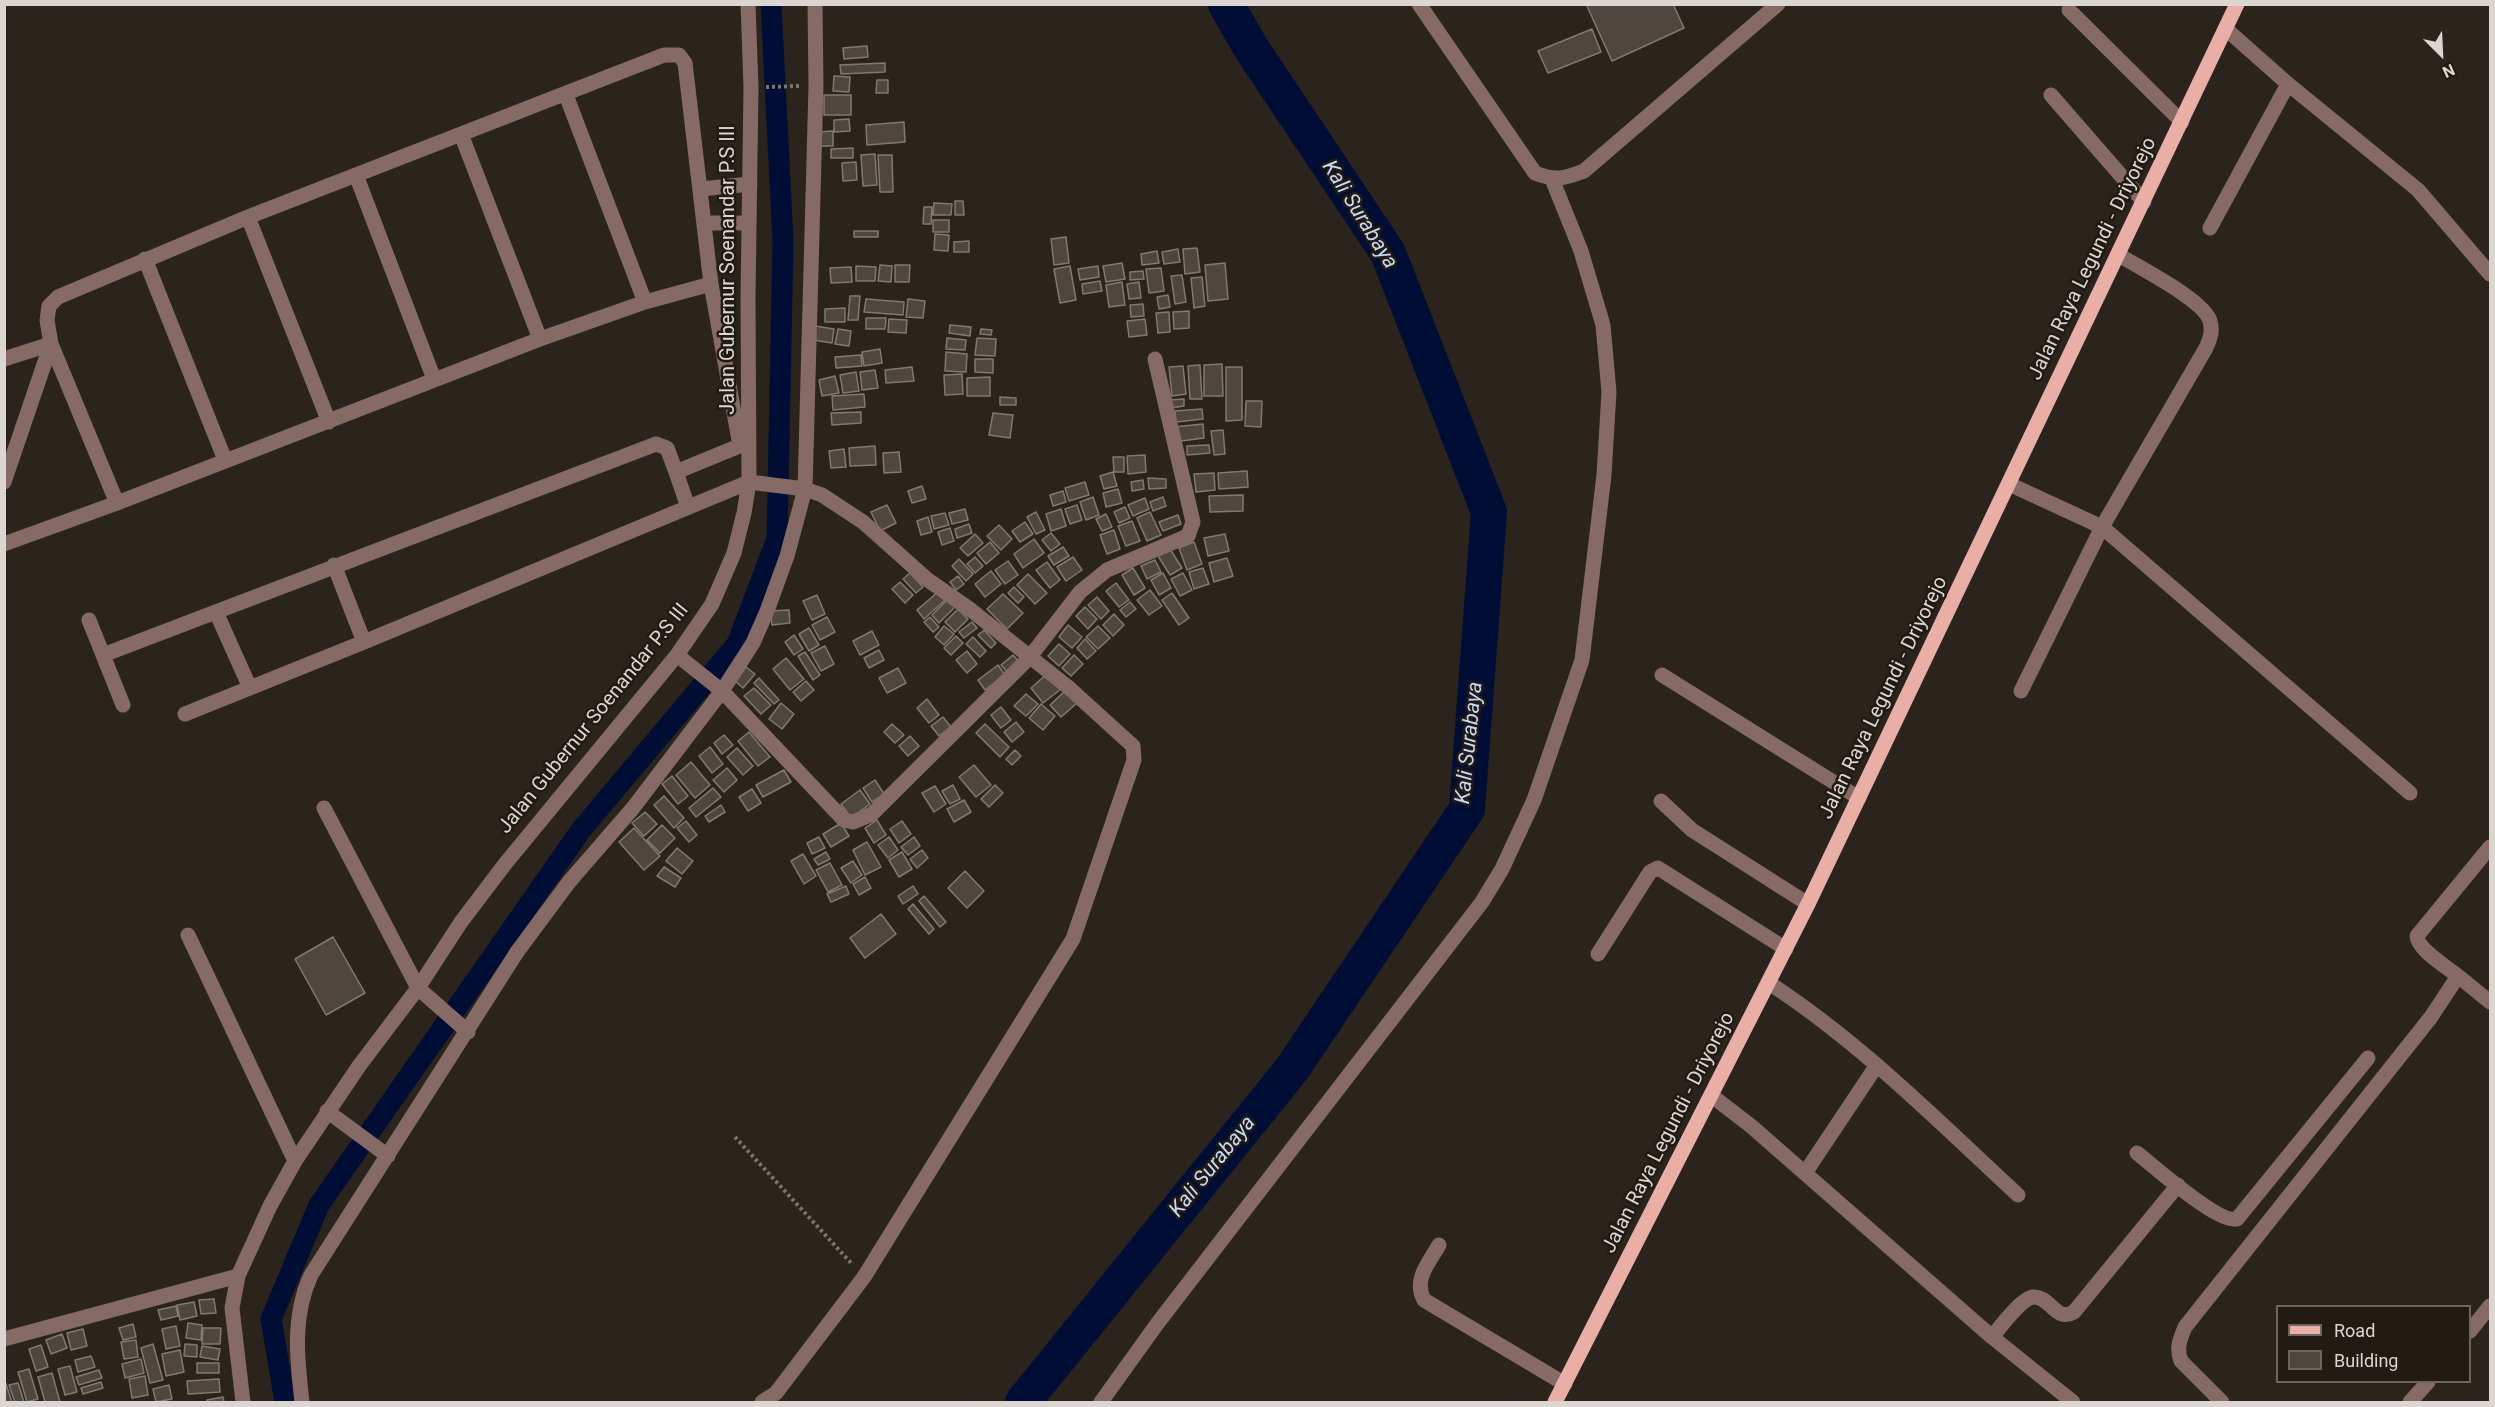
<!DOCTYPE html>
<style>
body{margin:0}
#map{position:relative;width:2495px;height:1407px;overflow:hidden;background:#2a241d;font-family:Roboto,sans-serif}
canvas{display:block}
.frame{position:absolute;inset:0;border:6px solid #dbd6d2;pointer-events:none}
.legend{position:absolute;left:2276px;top:1305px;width:195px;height:78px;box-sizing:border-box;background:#211b14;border:2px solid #6b6660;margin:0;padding:8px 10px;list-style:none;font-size:18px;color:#dbd6d2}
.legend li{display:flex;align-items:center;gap:12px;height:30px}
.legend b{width:30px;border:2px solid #6b6660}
.north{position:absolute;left:2411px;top:24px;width:60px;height:60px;-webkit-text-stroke:4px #211b14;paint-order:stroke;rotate:156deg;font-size:16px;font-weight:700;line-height:24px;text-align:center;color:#dbd6d2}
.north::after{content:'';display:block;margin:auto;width:21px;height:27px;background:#dbd6d2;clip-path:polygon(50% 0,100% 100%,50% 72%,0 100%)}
</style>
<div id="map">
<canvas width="2495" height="1407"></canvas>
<div class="frame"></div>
<ul class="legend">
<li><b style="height:8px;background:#e9afa7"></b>Road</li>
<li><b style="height:16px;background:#4e463f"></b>Building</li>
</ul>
<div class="north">N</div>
</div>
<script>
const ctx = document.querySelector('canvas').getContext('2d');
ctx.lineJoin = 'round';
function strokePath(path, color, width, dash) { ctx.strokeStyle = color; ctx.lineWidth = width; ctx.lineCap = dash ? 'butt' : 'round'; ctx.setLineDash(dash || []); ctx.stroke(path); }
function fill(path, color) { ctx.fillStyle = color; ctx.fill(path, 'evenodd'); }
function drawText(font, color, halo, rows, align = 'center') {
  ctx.font = font + ' Roboto,sans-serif'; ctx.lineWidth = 5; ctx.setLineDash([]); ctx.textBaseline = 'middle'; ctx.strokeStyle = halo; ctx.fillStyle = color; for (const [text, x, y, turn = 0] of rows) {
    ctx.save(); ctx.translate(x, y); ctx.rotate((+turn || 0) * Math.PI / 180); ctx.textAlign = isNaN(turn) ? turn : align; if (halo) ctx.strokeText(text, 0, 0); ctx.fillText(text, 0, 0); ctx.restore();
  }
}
strokePath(new Path2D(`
 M285,1402l-14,-83 48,-114 262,-375 156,-186 40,-105 6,-298 -12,-237`), '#000d34', 21);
strokePath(new Path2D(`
 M1023,1402l269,-333 175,-260 22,-297 -101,-259 -137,-205 -25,-44`), '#000d34', 36);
const building = new Path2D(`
 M1586,4h87l11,24 -72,33z
 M1592,29l9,23 -53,21 -10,-22z
 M867,46l1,11 -24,2 -1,-11z
 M885,63v9l-44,2 -1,-9z
 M834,76l16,1 -1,15 -16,-1z
 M877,80h11v13h-12z
 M824,95h27v20h-27z
 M849,119l1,12 -16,1v-12z
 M904,122l1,20 -38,3 -1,-20z
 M833,131v15h-15v-14z
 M853,148v10h-22v-9z
 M875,154l2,31 -14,1 -2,-31z
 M878,155h14l1,37h-13z
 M856,162l1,18 -14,1 -1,-18z
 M955,201h8l1,14h-9z
 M934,203l18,1 -1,11h-18z
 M924,207h8l-1,17h-8z
 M933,220h16v12h-16z
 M854,231h24v6h-24z
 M935,234l14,1 -1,16 -14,-1z
 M1066,237l3,26 -15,2 -3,-26z
 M969,241v11h-15v-10z
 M1197,248l3,24 -15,2 -2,-25z
 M1178,249l2,13 -16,2 -2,-12z
 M1157,251l2,12 -17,2 -1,-11z
 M1122,263l3,16 -19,3 -3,-16z
 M1225,263l3,36 -20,2 -3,-36z
 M880,265l12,1 -1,16 -13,-1z
 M895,265h15l-1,17h-14z
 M856,266l20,1 -1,14h-19z
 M1070,266l6,34 -16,3 -6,-34z
 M1098,266l1,11 -19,3 -2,-11z
 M851,267l1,15 -21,1 -1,-15z
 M1161,268l3,23 -15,2 -3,-24z
 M1143,271l1,8 -14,1v-8z
 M1182,275l4,27 -11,2 -4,-28z
 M1202,277l3,29 -11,2 -3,-30z
 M1100,281l2,10 -19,3 -1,-10z
 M1122,282l3,23 -16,2 -3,-22z
 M1139,282l2,16 -12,1 -2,-15z
 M1168,295l2,12 -11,2 -2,-12z
 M850,296h10l-2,24h-10z
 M866,299l38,3 -1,13 -39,-3z
 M908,299l17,2 -2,17 -17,-1z
 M1143,304l1,12 -13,1 -1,-12z
 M845,308v14h-20v-13z
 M1189,311v17l-15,1 -1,-17z
 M1169,312l1,20 -12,1 -2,-20z
 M866,318h20l-1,11h-19z
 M889,319l18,1 -1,13 -18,-1z
 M1145,319l2,16 -18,2 -2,-16z
 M950,325l21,2 -1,9 -21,-3z
 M815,326l19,3 -2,14 -19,-3z
 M838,329l13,2 -2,15 -14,-2z
 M981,329l11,1 -1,5 -11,-1z
 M947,338l19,2 -1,10 -19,-1z
 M977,338l19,1 -1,17 -20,-1z
 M880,349l2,14 -18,3 -2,-14z
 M946,352l21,2 -1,18 -21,-1z
 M861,355l1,11 -26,2 -1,-11z
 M975,359h18v14l-18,-1z
 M1222,364l1,32h-19v-31z
 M1200,365l2,34h-12l-2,-33z
 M1183,366l3,28 -14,2 -3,-29z
 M912,367l2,14 -28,2 -1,-13z
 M1226,367h16v53l-16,1z
 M875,370l3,18 -16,2 -2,-18z
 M856,372l3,19 -16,2 -3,-18z
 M962,374l1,20 -18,1 -1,-20z
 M835,376l4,17 -17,3 -3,-16z
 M990,377v19h-23v-18z
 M864,394l1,13 -32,3 -1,-14z
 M1000,397l16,1v7h-16z
 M1184,399v7l-13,2 -1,-8z
 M1246,401h16l-1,26 -16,-1z
 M1202,409l1,10 -27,3 -1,-11z
 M861,412v11l-29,2 -1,-12z
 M993,413l20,2 -3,23 -21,-3z
 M1203,424l1,14 -30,4 -1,-15z
 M1223,430l2,24 -11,1 -3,-24z
 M1209,445l1,8 -23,2v-9z
 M875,446l1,19 -26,1 -1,-18z
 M844,449l2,18 -15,1 -2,-17z
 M899,452l2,20 -17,1 -1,-20z
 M1145,455l1,17 -18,2 -1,-18z
 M1113,457h11v15h-10z
 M1247,471l1,16 -29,2 -1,-16z
 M1113,472l4,14 -13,3 -4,-13z
 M1214,473l1,17 -19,2 -2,-18z
 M1148,478l18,1v9l-17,1z
 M1143,480l1,9 -12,2 -1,-9z
 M1085,482l4,13 -20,6 -4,-13z
 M922,486l4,13 -14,4 -4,-12z
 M1118,489l4,14 -16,4 -3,-14z
 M1063,491l3,11 -13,4 -3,-11z
 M1243,495v16l-33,1 -1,-16z
 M1093,497l6,18 -13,5 -6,-18z
 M1163,497l3,9 -13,5 -3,-9z
 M1145,498l4,11 -16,7 -5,-11z
 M887,505l9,18 -16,8 -9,-19z
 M1077,505l5,15 -12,4 -5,-15z
 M1125,507l5,11 -11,5 -5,-11z
 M965,509l3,11 -16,4 -3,-11z
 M1061,509l5,17 -15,5 -5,-17z
 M1036,512l9,18 -9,4 -9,-17z
 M1150,512l11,23 -14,6 -10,-23z
 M945,513l4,12 -15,4 -3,-13z
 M1106,514l6,13 -10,4 -6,-12z
 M1178,515l3,9 -18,7 -4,-9z
 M928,517l4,15 -11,3 -4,-14z
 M1132,521l8,20 -14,5 -8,-20z
 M1025,522l8,12 -13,8 -8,-11z
 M969,524l3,9 -15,5 -2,-9z
 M999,525l13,14 -11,11 -14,-14z
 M950,528l4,13 -12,4 -4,-13z
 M1114,530l6,19 -13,5 -7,-19z
 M1051,533l9,11 -9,7 -9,-11z
 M975,534l8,9 -15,13 -8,-8z
 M1225,534l4,17 -21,5 -4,-18z
 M1034,539l10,14 -21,15 -9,-14z
 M990,542l9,11 -13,11 -9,-11z
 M1194,542l8,22 -15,6 -8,-22z
 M1063,547l6,9 -15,9 -6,-9z
 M1170,549l12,19 -12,7 -12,-19z
 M975,557l8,9 -8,7 -8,-9z
 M1073,557l9,13 -16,11 -9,-14z
 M1227,558l6,18 -19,6 -5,-19z
 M959,559l14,15 -7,7 -14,-15z
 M1155,560l6,12 -14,7 -6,-13z
 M1008,561l10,14 -13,9 -10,-14z
 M1047,562l13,18 -10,8 -14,-18z
 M1133,568l12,20 -11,7 -12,-20z
 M1203,568l6,16 -15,5 -5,-17z
 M991,571l10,13 -16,13 -10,-13z
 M910,573l13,14 -7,6 -13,-14z
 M1163,573l8,15 -12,7 -8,-15z
 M1183,573l9,17 -12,6 -9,-17z
 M1028,574l19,19 -12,11 -18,-19z
 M958,576l6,8 -8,6 -6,-8z
 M900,582l13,13 -8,8 -13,-14z
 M1116,583l13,17 -10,7 -13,-16z
 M1014,587l10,10 -6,6 -10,-10z
 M1150,590l12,16 -13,9 -12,-15z
 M938,592l7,8 -21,19 -7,-9z
 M1172,593l17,25 -10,7 -17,-25z
 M1003,594l20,19 -16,16 -20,-20z
 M817,595l8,19 -13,6 -9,-19z
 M1097,597l12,14 -8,8 -13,-14z
 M948,599l7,8 -16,16 -7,-8z
 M1130,602l6,7 -10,8 -6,-7z
 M1085,607l12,12 -9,10 -12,-13z
 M958,609l10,10 -13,13 -10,-10z
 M789,610l1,13 -18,2 -2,-14z
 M1114,614l10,11 -11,11 -10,-11z
 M827,617l8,15 -15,8 -8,-15z
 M930,617l9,10 -6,5 -9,-10z
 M972,622l5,6 -13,10 -5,-6z
 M1068,625l14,12 -10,11 -13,-11z
 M944,626l10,8 -10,11 -9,-8z
 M1098,626l12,12 -12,11 -12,-12z
 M809,628l10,17 -10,6 -10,-17z
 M984,630l12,13 -5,5 -13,-13z
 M872,631l7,14 -19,10 -7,-14z
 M794,635l9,14 -9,6 -9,-13z
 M956,636l7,7 -12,12 -7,-7z
 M973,637l13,14 -6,6 -14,-13z
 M1085,639l11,12 -9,8 -10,-11z
 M1059,644l11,10 -11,12 -11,-10z
 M825,646l9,18 -13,7 -10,-18z
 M879,650l5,10 -15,8 -5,-10z
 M967,651l10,13 -10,9 -11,-13z
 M805,652l15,23 -7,5 -15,-24z
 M1013,655l7,8 -12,10 -7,-8z
 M1074,655l9,9 -12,12 -9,-8z
 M786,658l18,21 -14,11 -17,-21z
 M998,665l7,10 -20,15 -7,-10z
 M746,667l9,7 -12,14 -8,-7z
 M898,668l8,15 -19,10 -8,-15z
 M1048,673l13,16 -18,14 -12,-15z
 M759,678l20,22 -5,4 -20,-21z
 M806,681l8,9 -13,11 -8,-9z
 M754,688l17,17 -10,9 -17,-18z
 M1065,691l12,12 -16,14 -11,-12z
 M1026,694l12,10 -12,12 -12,-10z
 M927,699l12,16 -10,8 -12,-15z
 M781,703l13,11 -12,15 -13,-10z
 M1041,704l14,12 -12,14 -14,-12z
 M1001,707l10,13 -10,8 -10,-13z
 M943,717l8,10 -12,9 -8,-10z
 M1016,722l8,10 -12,10 -8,-10z
 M892,724l12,11 -9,8 -11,-11z
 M985,724l24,23 -9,10 -24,-24z
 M749,732l21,25 -12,9 -20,-25z
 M724,735l9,10 -11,9 -8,-11z
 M910,736l9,10 -11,10 -9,-10z
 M710,747l13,17 -11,9 -13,-17z
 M737,748l16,18 -10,9 -16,-18z
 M1015,750l6,6 -9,9 -6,-6z
 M691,762l19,23 -15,13 -19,-23z
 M974,765l17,20 -15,12 -17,-20z
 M727,768l10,12 -13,12 -11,-12z
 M784,770l7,12 -28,15 -7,-12z
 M672,776l16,20 -10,8 -16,-20z
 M875,780l9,14 -12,8 -9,-14z
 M953,785l7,14 -10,5 -8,-13z
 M995,785l8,8 -14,14 -8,-8z
 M935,786l11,18 -12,8 -12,-19z
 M713,788l8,9 -25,20 -7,-9z
 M752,789l9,14 -13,8 -9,-14z
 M860,790l10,14 -19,14 -10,-14z
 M664,796l20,22 -10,10 -20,-23z
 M964,800l7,12 -17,10 -7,-13z
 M721,805l4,7 -16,10 -4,-6z
 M645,812l12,12 -13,12 -12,-13z
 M877,820l9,15 -12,8 -9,-15z
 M686,821l11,14 -8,7 -12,-14z
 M902,821l9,13 -12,9 -9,-14z
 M841,823l8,13 -18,11 -8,-13z
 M662,825l13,13 -15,15 -13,-13z
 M634,828l26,28 -16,14 -25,-28z
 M819,837l6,11 -13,6 -5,-11z
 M889,837l9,13 -10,8 -10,-13z
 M914,837l6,9 -12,9 -7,-8z
 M867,842l14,25 -16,8 -12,-25z
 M677,848l16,13 -11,13 -16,-13z
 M922,850l6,8 -11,10 -7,-9z
 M826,852l4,7 -12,6 -4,-6z
 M902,852l10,17 -13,8 -10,-17z
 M803,854l13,22 -12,8 -13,-23z
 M853,861l9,14 -11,8 -10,-15z
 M830,863l12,22 -14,7 -12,-22z
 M664,867l17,11 -6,9 -18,-11z
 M965,871l19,20 -17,17 -19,-20z
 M865,877l6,11 -12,7 -6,-11z
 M846,886l3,8 -18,8 -4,-8z
 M913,886l5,8 -15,10 -5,-8z
 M924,896l22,26 -6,5 -21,-26z
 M913,904l21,25 -5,5 -21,-25z
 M881,914l15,20 -31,24 -15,-20z
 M333,937l32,56 -39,22 -31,-56z
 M214,1299l2,14 -15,1 -2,-14z
 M194,1302l3,14 -17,4 -3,-15z
 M176,1306l2,10 -17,4 -3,-10z
 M188,1323l14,2 -1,15 -15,-2z
 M133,1324l3,13 -13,3 -4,-12z
 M176,1326l4,20 -14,3 -4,-20z
 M203,1328h18l-1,16h-18z
 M83,1329l4,17 -16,4 -4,-17z
 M62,1334l5,14 -16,6 -5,-14z
 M136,1340l2,17 -14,2 -3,-17z
 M153,1344l10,36 -13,3 -9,-35z
 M185,1344l12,1v12l-13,-1z
 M41,1345l7,22 -12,4 -7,-22z
 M202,1346l18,3 -2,11 -18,-3z
 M180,1350l4,22 -18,4 -4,-22z
 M91,1356l4,11 -17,5 -3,-12z
 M141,1359l3,14 -19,5 -3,-14z
 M197,1363h22v10h-22z
 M70,1366l7,26 -12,3 -7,-26z
 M29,1369l9,30 -11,3 -9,-30z
 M99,1370l3,8 -23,7 -3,-8z
 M52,1373l8,29h-15l-7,-25z
 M145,1376l3,19 -16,3 -3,-19z
 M219,1379l1,13 -32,2 -1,-13z
 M5,1381l7,21h-8z
 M101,1382l2,6 -20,6 -2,-6z
 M18,1383l6,19h-9l-6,-17z
 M169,1385l3,14 -16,3 -3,-13z
 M223,1397l1,5h-17v-2z`);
fill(building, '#4e463f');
strokePath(building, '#827a72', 1.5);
strokePath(new Path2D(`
 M766,87l34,-1
 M735,1137l117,127`), '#7a756f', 4, [3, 3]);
strokePath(new Path2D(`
 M1419,4l116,169c21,8 28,6 49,-2l194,-167
 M2069,10l113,112
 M2226,29l62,55 130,106 72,84
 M566,95l79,207
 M2051,95l93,107
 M461,134l79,205
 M356,175l78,204
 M701,189l49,-5
 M248,217l81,205
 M705,223h44
 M2210,228l78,-144
 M2119,255c19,12 85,45 91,66 3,10 0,18 -4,27l-104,179 308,266
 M145,259l80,201
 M711,284l29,162
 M4,359l47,-15 66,159
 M676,472l12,35
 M4,482l47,-138 -4,-24 2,-14 9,-9 190,-80 416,-162h15l6,8 26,221 -66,18 -105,37 -423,164 -113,41
 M2009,484l93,43 -81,164
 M334,565l30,77
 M216,612l34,76
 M89,620l34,85
 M103,655l553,-211 11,4 9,24 73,-30
 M677,655l45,36 122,129 9,2 19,-8 157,-156 51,-66 27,-22 81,-34 5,-14 -38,-163
 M1662,675l197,123
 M185,714l179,-72 385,-160 56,7 17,6 41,27 65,58 43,30 97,77 65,59 1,14 -61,179 -209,338 -88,116 -14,9
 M1661,801l31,29 116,74
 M324,808l94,180 50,44
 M188,935l107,226
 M1598,954l52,-82 8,-4 128,81
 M2458,976l32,26
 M1769,983c92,60 169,138 249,212
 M1712,1096l39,30 241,211 81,65
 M327,1111l61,45
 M2137,1153c17,13 81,71 100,66l131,-161
 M1805,1173l72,-108
 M1439,1245c-10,18 -26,34 -15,55l141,84
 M2470,1331l20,-25
 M1992,1337c8,-10 29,-38 41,-40 17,-2 22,26 41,15l104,-127
 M4,1339l234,-63
 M243,1402l-11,-94 6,-32 32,-70 25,-45 64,-95 59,-78 43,-66 44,-58 172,-209 35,-51 22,-51 10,-40 5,-31 -1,-184 3,-211 -3,-83
 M302,1402c-5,-43 -10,-86 9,-127l206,-323 52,-70 64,-74 89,-117 31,-48 14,-32 20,-55 18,-67 11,-403 -1,-82
 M1101,1402l56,-78 325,-422 20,-33 32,-69 48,-140 22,-185 5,-83 -6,-67 -22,-74 -29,-72
 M2222,1402l-41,-41c-5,-13 -1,-22 4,-34l246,-310 27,-41c-10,-8 -41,-27 -41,-40l73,-89
 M2410,1402l18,-20`), '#866a66', 15);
strokePath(new Path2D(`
 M1555,1402l253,-498 429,-900`), '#e9afa7', 15);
drawText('20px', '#dbd6d2', '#211b14', [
 ["Jalan Raya Legundi - Driyorejo",2093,259,-64],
 ["Jalan Gubernur Soenandar P.S III",729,270,-90],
 ["Jalan Raya Legundi - Driyorejo",1884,698,-64],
 ["Jalan Gubernur Soenandar P.S III",594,719,-51],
 ["Jalan Raya Legundi - Driyorejo",1669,1133,-63]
]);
drawText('italic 21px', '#c7d9f6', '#211b14', [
 ["Kali Surabaya",1359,215,58],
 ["Kali Surabaya",1470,743,-84],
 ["Kali Surabaya",1213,1167,-51]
]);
</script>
